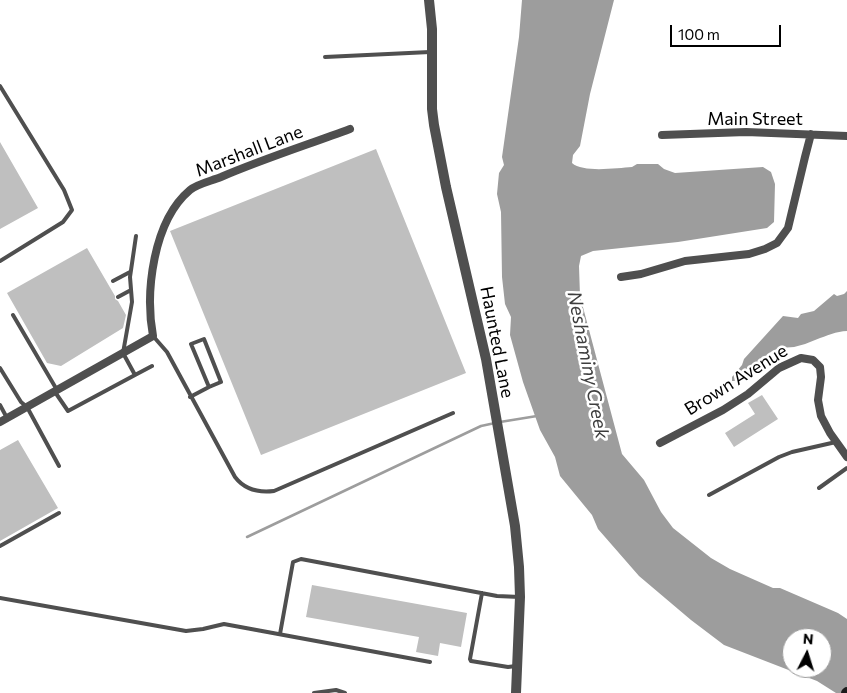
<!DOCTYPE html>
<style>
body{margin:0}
#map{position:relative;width:847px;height:693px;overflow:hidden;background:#fff;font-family:Commissioner,sans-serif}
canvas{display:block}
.north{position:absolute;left:782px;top:628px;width:50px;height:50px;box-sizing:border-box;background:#fff;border:1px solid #999;border-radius:50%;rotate:5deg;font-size:14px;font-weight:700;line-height:20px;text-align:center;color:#000}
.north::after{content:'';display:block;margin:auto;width:18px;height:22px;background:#000;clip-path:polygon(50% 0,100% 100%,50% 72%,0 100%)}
.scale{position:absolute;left:670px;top:25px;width:111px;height:22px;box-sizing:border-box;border:2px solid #000;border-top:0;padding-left:6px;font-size:15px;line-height:18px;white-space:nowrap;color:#000;-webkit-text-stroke:4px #fff;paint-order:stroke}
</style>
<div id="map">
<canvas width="847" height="693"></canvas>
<div class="north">N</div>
<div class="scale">100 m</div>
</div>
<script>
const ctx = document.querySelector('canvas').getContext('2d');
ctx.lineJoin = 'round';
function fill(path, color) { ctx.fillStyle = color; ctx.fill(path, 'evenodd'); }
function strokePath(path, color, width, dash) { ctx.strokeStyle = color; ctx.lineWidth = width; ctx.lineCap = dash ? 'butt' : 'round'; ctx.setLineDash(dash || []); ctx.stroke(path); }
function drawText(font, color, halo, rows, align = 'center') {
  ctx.font = font + ' Commissioner,sans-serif'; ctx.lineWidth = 5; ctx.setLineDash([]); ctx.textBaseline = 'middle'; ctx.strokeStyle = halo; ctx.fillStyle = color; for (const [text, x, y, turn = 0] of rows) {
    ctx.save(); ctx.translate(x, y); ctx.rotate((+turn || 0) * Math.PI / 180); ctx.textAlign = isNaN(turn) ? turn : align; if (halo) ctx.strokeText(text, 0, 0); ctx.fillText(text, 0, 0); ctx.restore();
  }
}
fill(new Path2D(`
 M522,0h92l-24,94 -10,52 -7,9 -1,8c11,10 45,5 60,4l5,-3h21l6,5 11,4 88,-6 8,5 4,12 -1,38 -7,6 -89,14 -85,9 -12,5 -2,10 1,30 42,158 22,26 17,32 12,16 38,30 19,11 43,19h7l58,25 9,6v74h-11l-19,-12 -93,-36 -33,-25 -52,-44 -41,-47 -6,-14 -32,-39 -5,-19 -15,-27 -17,-48 -13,-47 1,-18 -6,-13 -3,-27 -1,-65 -4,-18 2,-21 5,-8 -2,-8 17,-120zM792,638h30v30h-30z
 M847,291v40c-23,1 -45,20 -66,16l-12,6v8l-34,20h-3v-4l10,-12 2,-6 39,-43 15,2 3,-4 13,-3 20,-17 3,2 7,-2z`), '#9d9d9d');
strokePath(new Path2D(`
 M500,422l37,-6
 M247,537l234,-111 14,-3`), '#9d9d9d', 2.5);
fill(new Path2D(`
 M0,142l38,66 -38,21z
 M376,149l90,224 -205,82 -91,-224z
 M87,248l28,48v3l3,2 8,14 -3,13 -62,38 -14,-3 -40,-70z
 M762,395l16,24 -44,28 -9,-14 30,-19 -7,-11z
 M18,440l40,68 -58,33v-91z
 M312,585l155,28 -6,34 -21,-4 -2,13 -22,-4 3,-15 -113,-20z`), '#bfbfbf');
strokePath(new Path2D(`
 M325,57l105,-5
 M0,86l64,104 8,20 -9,12 -63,39
 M136,236l-6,41 2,25 -9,51 12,22 17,-9
 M113,281l17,-9
 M118,297l13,-7
 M13,315l44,75
 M153,336l14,16 68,125c10,13 23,16 39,14l179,-78
 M0,368l21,34 6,5 32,59
 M55,392l13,19 67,-36
 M190,397l19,-10 -18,-43 13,-5 17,43 -12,5
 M0,405l7,13
 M819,488l28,-20
 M709,495l70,-38 13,-5 44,-10
 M0,546l59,-33
 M482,593l-12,66 1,2 37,6 8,-1
 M0,598l186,33 17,-2 21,-5 206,38
 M280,634l13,-72 8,-3 196,37 23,1
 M314,693l22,-3 9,3`), '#4f4f4f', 4);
strokePath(new Path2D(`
 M662,135l84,-3 101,4
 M621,277l20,-3 44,-13 64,-7 16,-5 12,-6 11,-15 17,-71 6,-23
 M0,422l153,-86c-8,-44 0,-115 37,-146 7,-6 21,-9 31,-13 42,-18 86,-32 129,-48
 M660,443l63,-33 25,-16 31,-26 22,-10 12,2 7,7 1,10 -3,23 3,16 9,17 17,24`), '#4f4f4f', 8);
strokePath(new Path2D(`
 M429,0l3,29v80l2,16 12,62 40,172 29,167 4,41 1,30 -4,96`), '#4f4f4f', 10);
strokePath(new Path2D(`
 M846,693l1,-1`), '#1c1c1c', 10);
drawText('18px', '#000', '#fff', [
 ["Main Street",755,119],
 ["Marshall Lane",249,151,-21],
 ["Haunted Lane",497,342,79],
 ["Brown Avenue",736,380,-32]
]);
drawText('italic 19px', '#3e3e3e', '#fff', [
 ["Neshaminy Creek",588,365,79]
]);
</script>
